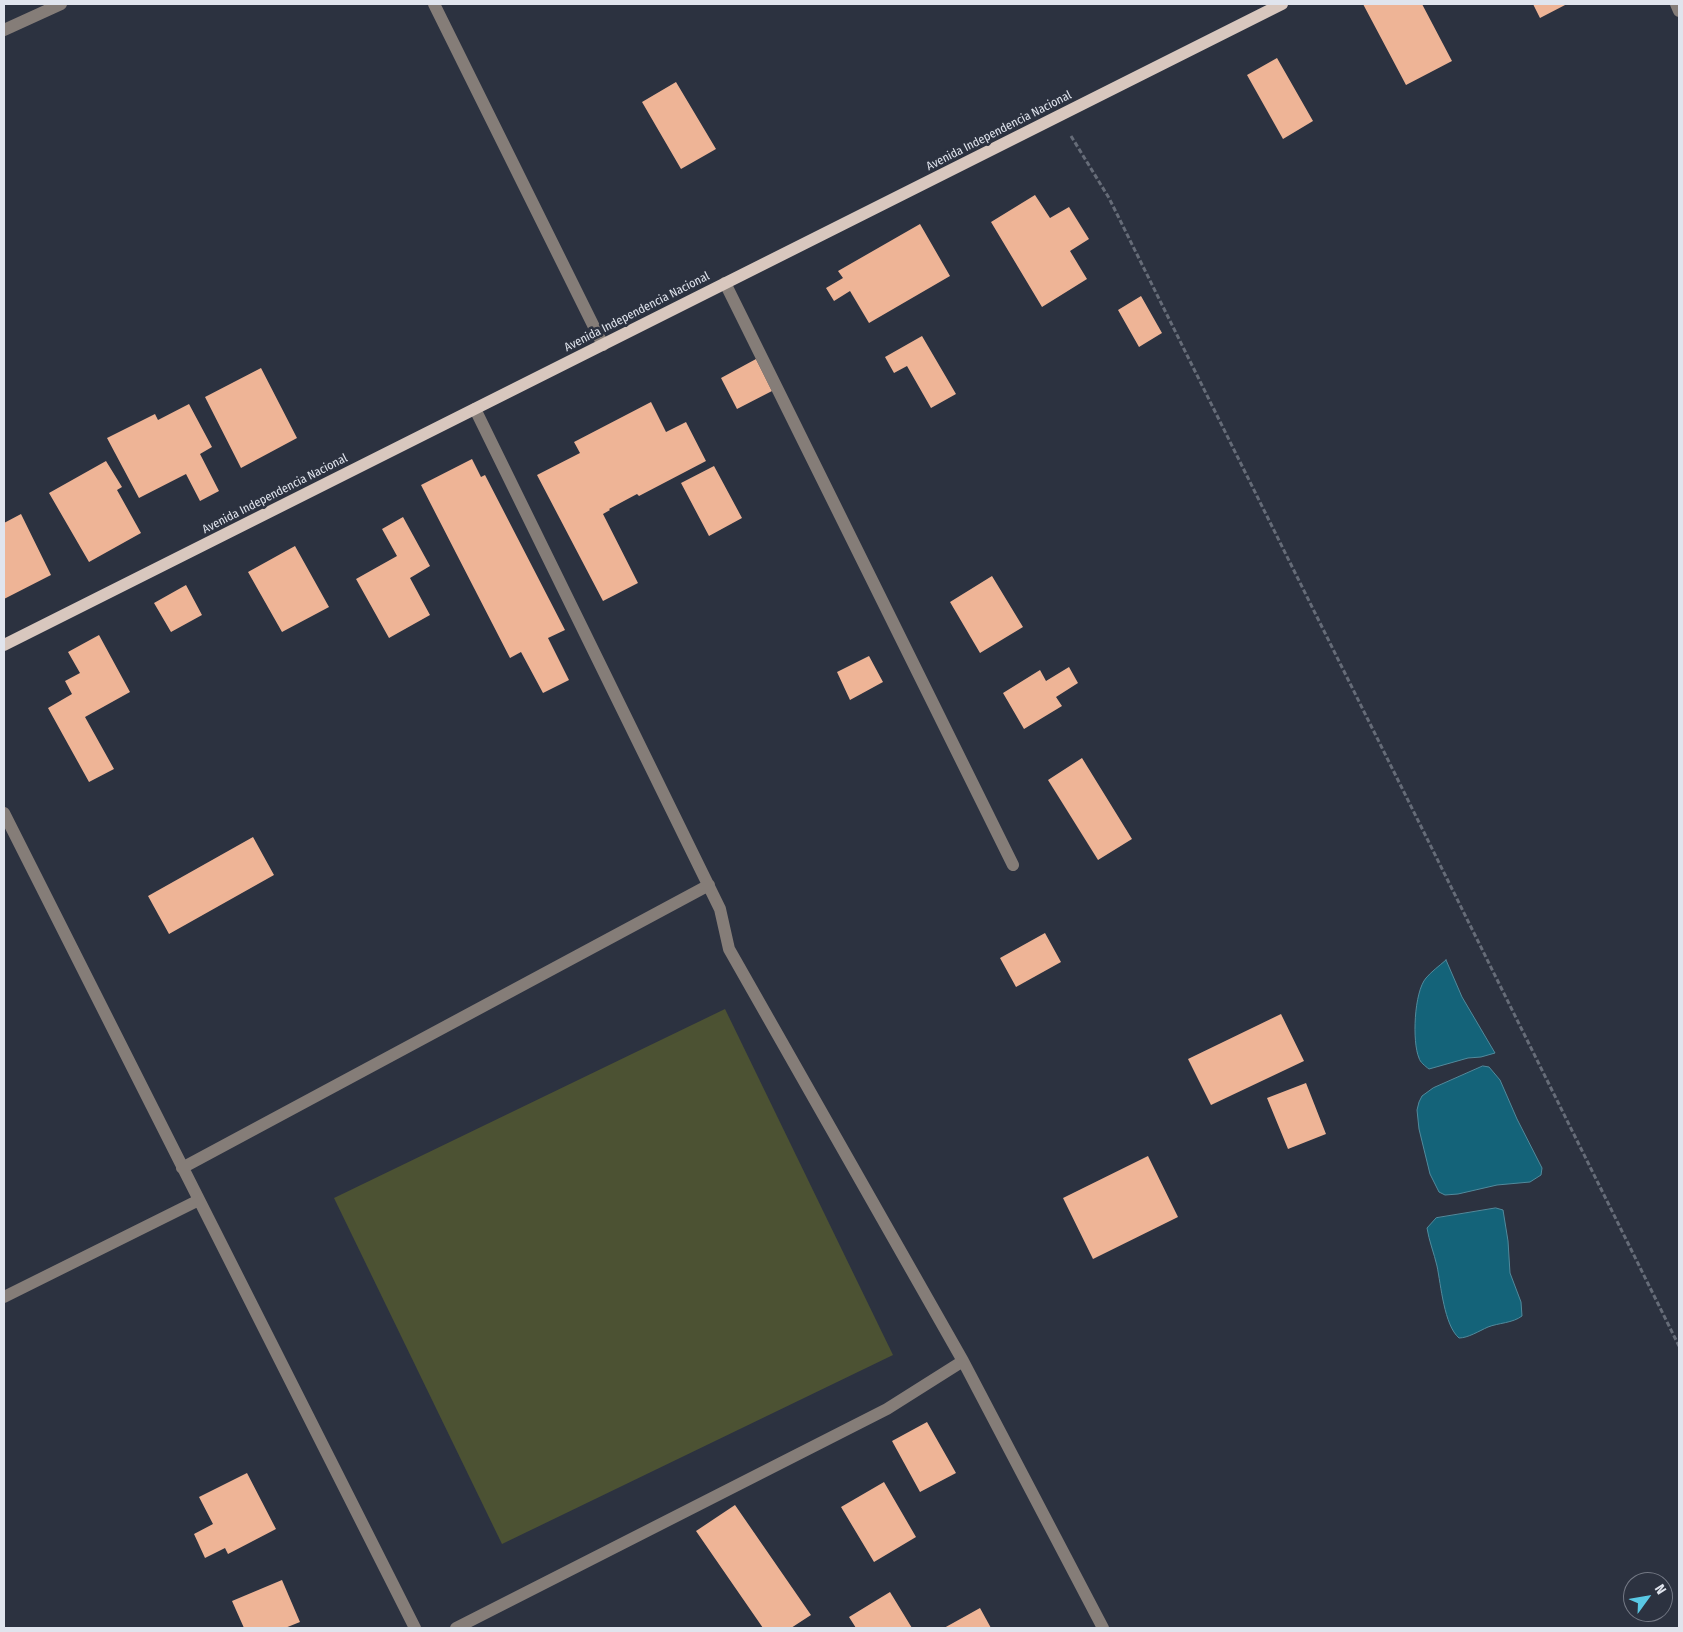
<!DOCTYPE html>
<style>
body{margin:0}
#map{position:relative;width:1683px;height:1632px;overflow:hidden;background:#2c3240;font-family:"Fira Sans Condensed",sans-serif}
canvas{display:block}
.frame{position:absolute;inset:0;border:5px solid #e0e4ed;pointer-events:none}
.north{position:absolute;left:1623px;top:1572px;width:50px;height:50px;box-sizing:border-box;background:#2c3240;border:1px solid #747985;border-radius:50%;rotate:58deg;font-size:14px;font-weight:700;line-height:20px;text-align:center;color:#e0e4ed}
.north::after{content:'';display:block;margin:auto;width:18px;height:22px;background:#59c8e4;clip-path:polygon(50% 0,100% 100%,50% 72%,0 100%)}
</style>
<div id="map">
<canvas width="1683" height="1632"></canvas>
<div class="frame"></div>
<div class="north">N</div>
</div>
<script>
const ctx = document.querySelector('canvas').getContext('2d');
ctx.lineJoin = 'round';
function fill(path, color) { ctx.fillStyle = color; ctx.fill(path, 'evenodd'); }
function strokePath(path, color, width, dash) { ctx.strokeStyle = color; ctx.lineWidth = width; ctx.lineCap = dash ? 'butt' : 'round'; ctx.setLineDash(dash || []); ctx.stroke(path); }
function drawText(font, color, halo, rows, align = 'center') {
  ctx.font = font + ' "Fira Sans Condensed",sans-serif'; ctx.lineWidth = 5; ctx.setLineDash([]); ctx.textBaseline = 'middle'; ctx.strokeStyle = halo; ctx.fillStyle = color; for (const [text, x, y, turn = 0] of rows) {
    ctx.save(); ctx.translate(x, y); ctx.rotate((+turn || 0) * Math.PI / 180); ctx.textAlign = isNaN(turn) ? turn : align; if (halo) ctx.strokeText(text, 0, 0); ctx.fillText(text, 0, 0); ctx.restore();
  }
}
fill(new Path2D(`
 M725,1009l168,346 -391,189 -168,-346z`), '#4c5233');
const water = new Path2D(`
 M1446,960l16,37 33,56 -14,4 -13,1 -39,11c-4,-3 -9,-7 -10,-11 -7,-16 -5,-66 7,-80 5,-6 13,-12 20,-18z
 M1483,1066l6,1 11,13 17,39 25,49 -1,7 -11,7 -33,3 -39,9 -13,1 -6,-3 -9,-18 -11,-45 -2,-19 2,-8 3,-6 11,-8z
 M1496,1208l7,2 5,31 2,32 11,29 1,14c-9,7 -24,7 -34,11 -9,4 -20,11 -29,11 -15,-13 -18,-53 -22,-72 -3,-13 -8,-25 -10,-38l9,-10z`);
fill(water, '#146379');
strokePath(water, '#518a9c', 1);
fill(new Path2D(`
 M1363,4h59l30,57 -46,24z
 M1533,4h34l-27,14z
 M1277,58l36,63 -30,18 -36,-64z
 M676,82l40,67 -35,20 -39,-67z
 M1035,195l15,23 19,-11 20,32 -19,12 17,28 -45,28 -51,-85z
 M920,224l30,52 -81,47 -19,-32 -16,10 -8,-13 17,-10 -5,-7z
 M1141,296l21,37 -23,14 -21,-37z
 M922,336l34,58 -25,14 -24,-42 -13,7 -9,-16z
 M756,359l16,32 -35,18 -16,-31z
 M261,368l36,70 -56,30 -36,-71z
 M651,402l15,30 20,-10 20,39 -67,35 -2,-2 -28,15 1,1 -7,4 35,69 -35,18 -66,-126 43,-22 -6,-11z
 M189,404l23,43 -12,7 19,37 -19,10 -14,-27 -47,24 -32,-60 48,-24 3,6z
 M472,459l9,18 4,-2 80,155 -17,8 21,42 -26,13 -22,-41 -11,6 -89,-173z
 M106,461l16,26 -5,3 24,43 -52,29 -40,-69z
 M714,466l28,52 -33,18 -28,-53z
 M21,514l30,61 -47,24v-76z
 M403,517l27,49 -20,12 20,37 -41,23 -33,-59 41,-23 -15,-27z
 M295,546l34,61 -47,25 -34,-60z
 M992,576l31,51 -43,26 -30,-51z
 M186,585l16,30 -31,17 -17,-29z
 M99,635l31,57 -45,25 29,52 -25,13 -41,-74 24,-14 -7,-13 15,-8 -12,-21z
 M869,656l14,26 -33,18 -13,-28z
 M1069,667l9,16 -22,14 6,9 -38,23 -21,-36 37,-23 6,11z
 M1082,758l50,81 -34,21 -50,-80z
 M253,837l21,38 -105,59 -21,-38z
 M1045,933l16,29 -45,25 -16,-29z
 M1281,1014l23,47 -93,44 -23,-46z
 M1306,1083l20,51 -38,15 -21,-51z
 M1148,1156l30,61 -85,42 -30,-61z
 M927,1422l29,51 -36,19 -28,-51z
 M247,1473l29,56 -48,25 -3,-6 -20,10 -11,-24 19,-10 -14,-27z
 M884,1482l32,55 -42,25 -33,-55z
 M735,1505l76,110 -20,13h-28l-67,-97z
 M282,1580l18,42 -15,6h-41l-12,-27z
 M890,1592l22,36h-56l-7,-11z
 M980,1608l11,20h-47z`), '#eeb496');
strokePath(new Path2D(`
 M1071,136l38,62 570,1148`), '#666c78', 3, [5, 2.5]);
strokePath(new Path2D(`
 M434,4l169,341
 M1676,4l3,7
 M4,30l57,-26
 M725,283l288,582
 M475,409l245,500 9,40 234,412 140,267
 M4,813l411,815
 M182,1168l527,-283
 M4,1297l195,-97
 M456,1628l431,-219 76,-48`), '#857d78', 12);
strokePath(new Path2D(`
 M4,645l1278,-641`), '#d8c7be', 12);
drawText('12px', '#e0e4ed', '#2c3240', [
 ["Avenida Independencia Nacional",999,131,-27],
 ["Avenida Independencia Nacional",637,312,-27],
 ["Avenida Independencia Nacional",275,494,-27]
]);
</script>
